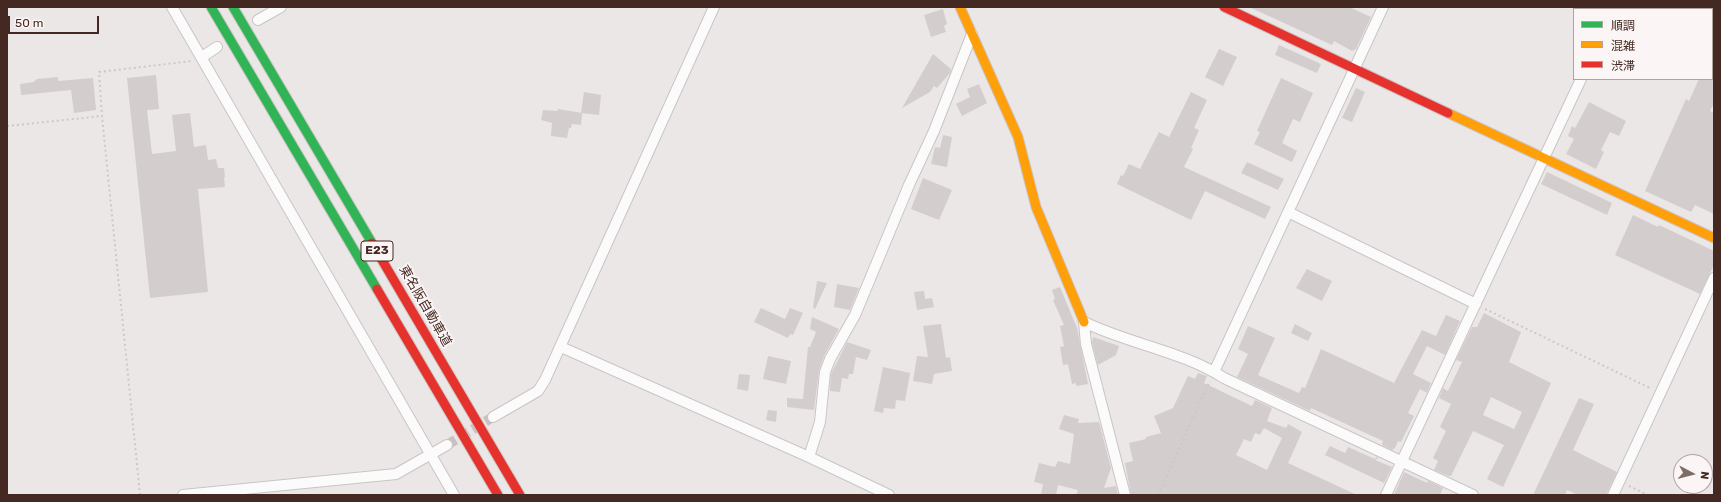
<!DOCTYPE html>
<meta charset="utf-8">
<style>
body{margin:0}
#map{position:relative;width:1721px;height:502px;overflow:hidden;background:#ece7e7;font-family:Rubik,"Noto Sans JP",sans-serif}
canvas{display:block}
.frame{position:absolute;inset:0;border:8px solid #432921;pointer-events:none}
.legend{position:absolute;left:1573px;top:8px;width:140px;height:72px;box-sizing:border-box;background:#fbf5f5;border:1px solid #b1a3a0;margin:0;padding:5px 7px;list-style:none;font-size:12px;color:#432921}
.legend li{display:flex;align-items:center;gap:8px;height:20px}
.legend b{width:20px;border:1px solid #b1a3a0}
.north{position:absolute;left:1673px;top:454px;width:40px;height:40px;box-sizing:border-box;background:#fbf5f5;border:1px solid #b1a3a0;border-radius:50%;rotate:97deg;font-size:11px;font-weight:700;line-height:16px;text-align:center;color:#432921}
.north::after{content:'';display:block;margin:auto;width:14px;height:18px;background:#7e6c66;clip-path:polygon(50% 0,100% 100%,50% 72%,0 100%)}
.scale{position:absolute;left:8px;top:16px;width:91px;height:18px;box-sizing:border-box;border:2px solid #432921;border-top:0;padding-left:5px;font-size:12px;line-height:14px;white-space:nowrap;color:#432921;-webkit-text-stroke:3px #fbf5f5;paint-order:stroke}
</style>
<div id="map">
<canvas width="1721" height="502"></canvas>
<div class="frame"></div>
<ul class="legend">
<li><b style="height:5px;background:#30b455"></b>順調</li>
<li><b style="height:5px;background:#ff9f0a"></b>混雑</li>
<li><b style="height:5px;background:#e5322d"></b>渋滞</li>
</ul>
<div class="north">N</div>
<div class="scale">50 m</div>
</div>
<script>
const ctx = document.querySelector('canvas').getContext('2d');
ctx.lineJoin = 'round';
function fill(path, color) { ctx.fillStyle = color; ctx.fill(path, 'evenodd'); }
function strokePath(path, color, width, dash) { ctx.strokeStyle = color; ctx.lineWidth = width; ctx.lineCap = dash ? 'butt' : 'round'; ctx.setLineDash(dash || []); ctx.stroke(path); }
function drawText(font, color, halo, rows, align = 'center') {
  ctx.font = font + ' Rubik,"Noto Sans JP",sans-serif'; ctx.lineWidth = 3.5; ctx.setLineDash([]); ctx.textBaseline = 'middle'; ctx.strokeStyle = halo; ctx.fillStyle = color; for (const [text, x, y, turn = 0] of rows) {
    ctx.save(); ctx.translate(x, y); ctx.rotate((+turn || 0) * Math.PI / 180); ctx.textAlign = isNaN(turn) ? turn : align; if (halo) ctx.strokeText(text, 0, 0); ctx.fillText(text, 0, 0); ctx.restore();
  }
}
fill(new Path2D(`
 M1249,7h100l22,10 -15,32 -4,2 -18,-10 -2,4z
 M943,9l4,15 -3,2 2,6 -15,5 -7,-22z
 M1279,45l42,19 -4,9 -42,-18z
 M1219,49l18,8 -14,29 -18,-9z
 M933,54l18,15 -1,4 -13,15 -3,-2 -4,6 -28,16z
 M156,75l3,34 -12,1 5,44 24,-3 -4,-36 18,-2 4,34 12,-2 2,15 8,-1 2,9h6l1,9h-1l1,10 -27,2 10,103 -58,6 -23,-220z
 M58,77v4l35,-3 3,32 -22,3 -3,-23 -50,5 -1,-11 14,-2 3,-3z
 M1281,78l32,15 -13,29 -7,-3 -11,24 15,8 -5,11 -38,-18 6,-12 -3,-1z
 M1699,79h15v24l-4,8 4,2v101l-19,-9 -4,7 -46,-21 41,-92 3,2z
 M979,84l8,19 -25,13 -6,-12 14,-7 -3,-8z
 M1356,88l9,4 -13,30 -10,-4z
 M584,92l17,3 -2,20 -18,-2z
 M1191,92l16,8 -13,28 5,2 -8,18 2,1 -9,18 87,40 -6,12 -60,-28 -14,29 -74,-36 4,-9 2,1 6,-12 11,5 19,-37 10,5z
 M1589,102l37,19 -7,15 -9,-4 -9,18 3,2 -8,17 -30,-15 8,-15 -6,-3 4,-10 3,2z
 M558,109l24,4 -1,12 -9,-1 -1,4h-2l-2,10 -16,-2 1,-13 -11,-3 2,-10 14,1z
 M943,135l9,2 -5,30 -16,-3 4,-17 5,1z
 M1247,162l37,17 -6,11 -37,-17z
 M1547,172l65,31 -5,12 -66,-31z
 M923,178l29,12 -13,30 -28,-11z
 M1633,215l25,12 1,-2 55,26v14l-14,29 -85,-39z
 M1307,269l25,12 -10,20 -26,-13z
 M817,281l10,2 -12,26 -2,-1z
 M837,284l22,4 -9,22 -16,-3z
 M1060,287l17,41 11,56 -12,2v-3l-4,1 -4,-20 -5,1 -3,-18 4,-1 -4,-20 4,-1 -11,-25 2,-1 -3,-9z
 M924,291l1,8 7,-1 2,9 -17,3 -3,-18z
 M761,308l24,11 5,-11 13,5 -10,22 -3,-1 -2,4 -34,-16z
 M1484,313l37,19 -12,30 42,21 -19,42 -29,62 -16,-8 17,-34 -31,-14 -22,45h-2l-15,-6 4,-9 -5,-3 13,-27 -6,-4 11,-23 -12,-6 4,-10 5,3 14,-29 -6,-2 16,-33h5zM1491,397l31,15 -8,17 -31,-14z
 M1446,315l14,6 -15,34 -18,-9 -14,28 18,9 -4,10 -7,-4 -12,24 6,3 -13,26 -3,-1 -3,7 -3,2 -10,-5 1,-4 -72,-33 -1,3 -73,-34 11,-23 -10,-5 10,-23 27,12 -17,37 41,18 3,-6 3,1 16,-39 73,34 28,-53 14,6z
 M812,317l27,12 -15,27 -5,14 -5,40 -27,-3v-9l16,1 5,-52h2l6,-15 -6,-3z
 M941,324l5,34 4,-1 2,14 -18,3 -2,10 -19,-3 4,-25 11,1 -5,-31z
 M1295,324l17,9 -4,8 -17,-8z
 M1093,337l26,9 -3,9 -18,10 -6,-22z
 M847,342l24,8 -4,10 -11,-3 -3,17h-4l-1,5 -6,-1 -2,14 -10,-1 1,-17z
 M768,356l23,5 -5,23 -23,-5z
 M883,367l27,6 -5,28 -9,-1 -1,9 -11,-1 -1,5 -9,-2z
 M1198,373l9,3 -3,7 48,23 3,-6 17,8 -5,13 19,7 2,-4 14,8 -14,31 69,32h-226l-6,-32 8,-2 -4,-18 17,-4v-2l15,-4 -7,-17 19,-8 15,-32 7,3zM1264,428l18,10 -15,32 -31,-15 8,-16 7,3 4,-9 5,2z
 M739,374l11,1 -2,16 -11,-2z
 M1579,398l15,6 -21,46 44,22 -11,23h-28l-11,-5 -2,5h-32z
 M768,410l9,1 -1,11 -10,-2z
 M1064,415l15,4 -1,4 21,-1 12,46 -7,20 12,-2 2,9h-42l2,-5 -20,-5 -2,10h-15l2,-11 -9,-2 5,-19 16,4 3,-6 12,3 4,-30 -15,-5z
 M1330,446l15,7 3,-6 27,12 1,-2 3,1 -4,2 17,7 -8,16 -59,-28z
 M1404,472l23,11 1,-2 15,7 -3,7h-46z`), '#d3cdcd');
strokePath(new Path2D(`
 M447,445l46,-28`), '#cac1bf', 10, [10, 5]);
const street = new Path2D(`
 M172,7l282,488
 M1614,9l1,-2
 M258,20l23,-13
 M202,57l15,-10
 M1288,212l188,92
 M1084,322c45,22 98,29 140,56l249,117
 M1084,322l2,22 39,151
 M561,347l248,110 80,38
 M1214,372l169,-365
 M493,417l45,-26 7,-11 169,-373
 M809,457l11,-35 5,-50 5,-13 25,-44 54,-130 25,-54 38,-97
 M183,495l213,-21 51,-29
 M1386,495l195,-416
 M1613,495l101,-217`);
const fast = new Path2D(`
 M211,7l166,282
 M233,7l139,236`);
const slow = new Path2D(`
 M960,7l58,130 18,70 48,115
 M1448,113l266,125`);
const jam = new Path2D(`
 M1224,7l224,106
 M372,243l148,252
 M377,289l121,206`);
strokePath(street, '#cac5c4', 12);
strokePath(fast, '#cbc4c4', 11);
strokePath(slow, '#cbc4c4', 11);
strokePath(jam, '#cbc4c4', 11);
strokePath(new Path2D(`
 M1648,7l5,2
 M1712,36l2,1
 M7,126l95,-10
 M1485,309l165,79
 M1629,486l19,9
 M140,495l-38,-379 -3,-44 93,-11
 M1158,495l52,-114`), '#cfc7c6', 2, [2, 3]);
strokePath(street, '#fcfbfb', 10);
strokePath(fast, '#30b455', 9);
strokePath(slow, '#ff9f0a', 9);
strokePath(jam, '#e5322d', 9);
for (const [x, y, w] of [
 [377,251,32]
]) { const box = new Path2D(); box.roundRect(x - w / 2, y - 10, w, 20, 3); ctx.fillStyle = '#fbf5f5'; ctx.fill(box); strokePath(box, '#432921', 1); }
drawText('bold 12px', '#432921', null, [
 ["E23",377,251]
]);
drawText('13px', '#432921', '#fbf5f5', [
 ["東名阪自動車道",425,306,60]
]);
</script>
